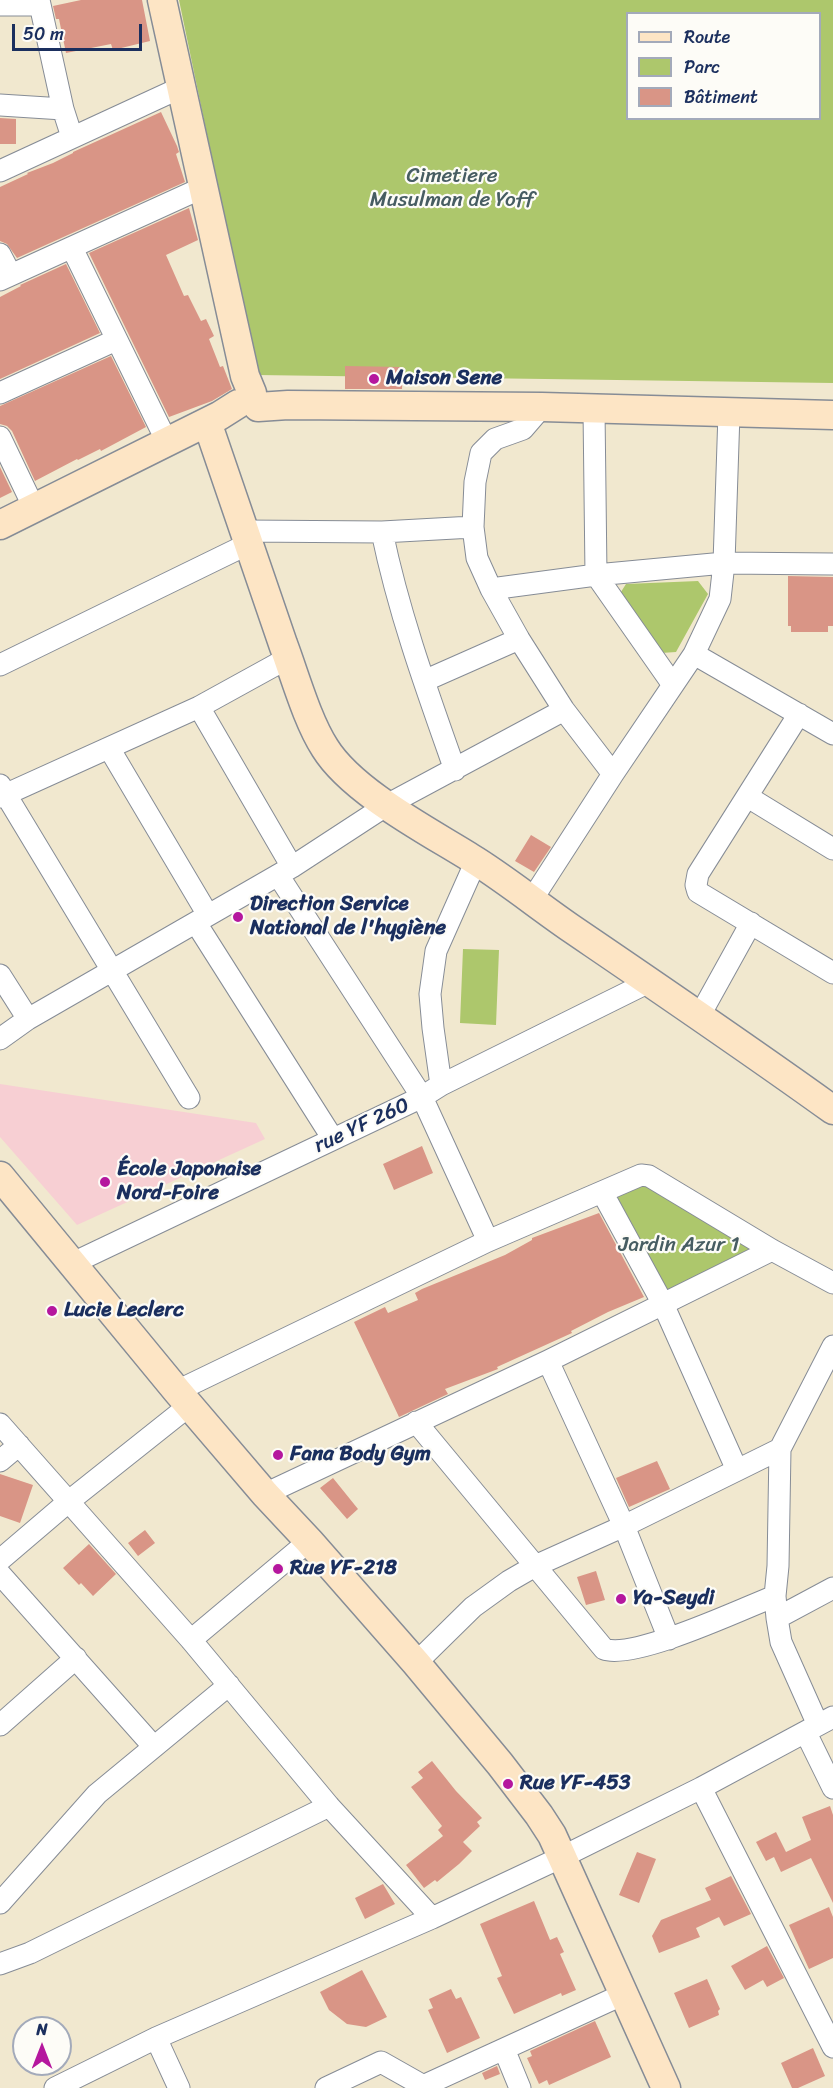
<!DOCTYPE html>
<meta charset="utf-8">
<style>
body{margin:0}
#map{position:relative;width:833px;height:2088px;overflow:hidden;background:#f1e8cf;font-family:Sriracha,sans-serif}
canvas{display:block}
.legend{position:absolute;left:626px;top:12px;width:195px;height:108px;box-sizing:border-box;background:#fdfcf7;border:2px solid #a3aaba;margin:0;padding:8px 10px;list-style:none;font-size:18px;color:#1b2f5e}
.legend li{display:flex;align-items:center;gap:12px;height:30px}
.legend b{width:30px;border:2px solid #a3aaba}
.north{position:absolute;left:12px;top:2016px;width:60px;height:60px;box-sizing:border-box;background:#fdfcf7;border:2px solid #a3aaba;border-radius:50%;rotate:0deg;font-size:16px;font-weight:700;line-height:24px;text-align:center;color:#1b2f5e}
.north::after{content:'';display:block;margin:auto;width:21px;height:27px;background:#b5179e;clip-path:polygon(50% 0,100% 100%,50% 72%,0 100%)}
.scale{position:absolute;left:12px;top:24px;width:130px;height:27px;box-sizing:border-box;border:3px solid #1b2f5e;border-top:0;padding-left:8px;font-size:18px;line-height:21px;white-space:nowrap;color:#1b2f5e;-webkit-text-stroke:4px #fdfcf7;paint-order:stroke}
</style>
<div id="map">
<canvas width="833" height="2088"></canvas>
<ul class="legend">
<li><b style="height:8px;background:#fde5c5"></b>Route</li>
<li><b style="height:16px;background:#adc76c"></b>Parc</li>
<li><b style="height:16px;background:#d99586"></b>Bâtiment</li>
</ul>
<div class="north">N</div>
<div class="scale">50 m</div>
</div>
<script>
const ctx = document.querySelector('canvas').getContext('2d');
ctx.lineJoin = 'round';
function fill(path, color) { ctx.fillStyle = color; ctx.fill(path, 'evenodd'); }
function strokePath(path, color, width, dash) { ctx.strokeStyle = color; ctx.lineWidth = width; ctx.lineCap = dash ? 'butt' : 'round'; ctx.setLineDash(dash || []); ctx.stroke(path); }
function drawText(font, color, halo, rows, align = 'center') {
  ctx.font = font + ' Sriracha,sans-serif'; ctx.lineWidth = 4.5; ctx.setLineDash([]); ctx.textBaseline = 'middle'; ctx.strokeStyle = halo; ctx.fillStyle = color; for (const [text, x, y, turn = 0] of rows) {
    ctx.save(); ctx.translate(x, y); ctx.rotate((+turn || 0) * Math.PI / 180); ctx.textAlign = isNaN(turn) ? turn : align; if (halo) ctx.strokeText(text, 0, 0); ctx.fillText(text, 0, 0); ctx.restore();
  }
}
fill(new Path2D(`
 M0,1084l256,39 9,16 -188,86 -77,-88z`), '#f7cfd3');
fill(new Path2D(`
 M179,0h654v383l-576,-8zM628,14h192v104h-192z
 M698,581l10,13 -32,58 -15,1 -42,-58 7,-11z
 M463,949l36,1 -3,75 -36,-2z
 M642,1182l115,68 -92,44 -53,-100z`), '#adc76c');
fill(new Path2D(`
 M81,0h61l8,41 -37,9 -2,-6 -45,9 -7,-34h-3l-3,-13z
 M161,112l16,34 2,6 -3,2 9,28 -168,76 -10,-14 -7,-3v-54l28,-13 -1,-1 26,-10 20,-10v-1z
 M0,118l16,1v25h-16z
 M189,208l9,32 -32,15 18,41 4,-1 13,26 5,-2 8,17 -5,3 11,28 3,-1 9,23 -20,12 -43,16 -80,-164z
 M66,264l34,69 -100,46v-82l21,-11 -1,-1z
 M111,356l35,71 -45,24 -1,-2 -22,11 -1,-1 -42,22 -23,-50 -5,-5 -7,-2v-18z
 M345,366l58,1 -1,22h-57z
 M0,467l12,25 -12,6z
 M788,576l45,1v49h-5v6h-37v-6h-3z
 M531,835l20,12 -17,25 -19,-11z
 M422,1146l11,27 -39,17 -11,-26z
 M599,1213l45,84 -36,15 -37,19 1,2 -75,34 1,2 -53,20 3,5 -49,23 -45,-95 31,-15 3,6 30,-13 -3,-7 7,-4 83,-34 27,-15v-2z
 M657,1461l13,28 -41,18 -13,-29z
 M0,1474l33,11 -13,38 -20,-7z
 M333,1478l25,31 -11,10 -27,-31z
 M145,1530l10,13 -17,13 -10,-13z
 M89,1544l27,30 -23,22 -12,-13 -2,2 -16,-17z
 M596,1571l9,29 -19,5 -9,-28z
 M432,1761l24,30 26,27 -5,4 3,4 -17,16 9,9 -13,13 -22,18 -2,-2 -11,8 -18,-23 37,-29 -5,-6 4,-4 -31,-39 12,-9 -5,-6z
 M830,1806l3,9v88l-22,-45 -30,14 -7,-15 -8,4 -10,-19 20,-10 10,20 25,-12 -9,-23z
 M637,1852l19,7 -17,44 -20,-8z
 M731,1876l20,38 -27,12 -5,-9 -23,11 4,9 -41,16 -7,-17 9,-16 50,-20 -6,-12z
 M383,1884l12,20 -30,15 -10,-21z
 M534,1901l16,39 7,-3 7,15 -4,2 16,36 -14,6 -1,-3 -47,21 -17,-36 5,-2 -22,-52z
 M829,1907l4,10v41l-24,11 -20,-44z
 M767,1946l17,32 -17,9 -4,-7 -18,10 -14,-24z
 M362,1970l25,47 -21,10 -19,-3 -18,-14 -9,-18z
 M707,1979l13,30 -2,2 1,4 -30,13 -15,-35z
 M451,1989l5,10 5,-2 19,41 -33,15 -19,-43 5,-2 -4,-9z
 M595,2021l16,36 -62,28 -2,-5 -8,4 -12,-26 5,-2 -2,-5z
 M813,2048l12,28 -27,12h-6l-11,-25z
 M497,2066l3,8 -15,6 -3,-7z`), '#d99586');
const street = new Path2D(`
 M39,0l24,109 9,28
 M0,5h40
 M0,105l63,4
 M0,171l182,-84
 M72,248l95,194
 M0,254l11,21
 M0,280l204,-93
 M0,393l116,-53
 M542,407l-19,22 -28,10 -14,14 -6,29 -2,45 4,31 14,31 28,50 45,71 49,64
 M594,410l2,165 77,110
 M0,437l34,71
 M244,531l138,1 91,-5
 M382,532c17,82 45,159 73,238
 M491,589l105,-14 128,-12 109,1
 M694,654l139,80
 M0,665l248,-121
 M424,681l95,-42
 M199,707l93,160
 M799,714l-101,160 -2,11 2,7 135,81
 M109,748l99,167
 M0,785l189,313
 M0,797l199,-90 89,-49
 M748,797l85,52
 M278,875l144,222 66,144
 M531,901l82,-127 81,-120 26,-55 4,-36 5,-150
 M196,923l137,216
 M0,975l28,44
 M700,1015l51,-92
 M0,1039l28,-20 264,-152 95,-62 177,-95
 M441,1085l-8,-57 -3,-34 6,-43 40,-90
 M602,1192l61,112 74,166
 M71,1264l351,-167 19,-12 208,-103
 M548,1361l76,165 45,113
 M177,1391l311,-150 153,-66 8,1 123,74 61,33
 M416,1422l188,227c30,11 138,-40 171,-53
 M0,1424l191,216 138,166 103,112
 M0,1461l19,-16
 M265,1494l283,-133 224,-111
 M0,1560l68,-58 122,-97
 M0,1574l154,173
 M777,1618l56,-30
 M191,1640l118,-99
 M416,1663l57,-56 36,-26 26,-15 89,-40 156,-77
 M0,1725l76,-67
 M818,1725l-37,-83 -4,-24 -2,-22 3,-30 2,-117 53,-103
 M806,1733l27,55
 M701,1788l132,259
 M0,1903l97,-109 132,-109
 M0,1964l30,-11 299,-147
 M156,2038l23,50
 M504,2049l16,39
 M423,2086l201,-92
 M55,2088l101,-50 276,-120 130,-61 139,-69 132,-71
 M326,2088l55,-26 46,26`);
const secondary = new Path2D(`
 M162,0l83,376 7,17
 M258,407l30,-2 254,2 291,8
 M207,422c26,74 50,148 76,222 12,32 24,76 42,104 28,45 107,85 151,113 33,21 64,46 96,68 88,60 175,119 261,181
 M0,525l219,-109 19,-12
 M0,1176l177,215 88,103 44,47 107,122 84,101 39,51 13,20 10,22 104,231`);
strokePath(street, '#868c96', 23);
strokePath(secondary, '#868c96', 31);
strokePath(street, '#fff', 21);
strokePath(secondary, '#fde5c5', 28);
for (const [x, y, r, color] of [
 [374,379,6,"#b5179e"],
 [238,917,6,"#b5179e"],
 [105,1182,6,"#b5179e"],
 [52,1311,6,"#b5179e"],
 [278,1455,6,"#b5179e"],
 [278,1569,6,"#b5179e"],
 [621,1599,6,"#b5179e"],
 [508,1784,6,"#b5179e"]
]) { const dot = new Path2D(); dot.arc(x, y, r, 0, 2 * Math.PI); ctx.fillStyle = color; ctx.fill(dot); strokePath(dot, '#fdfcf7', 2); }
drawText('21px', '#475d62', '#fdfcf7', [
 ["Cimetiere",452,177],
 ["Musulman de Yoff",452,201],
 ["Jardin Azur 1",679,1246]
]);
drawText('bold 21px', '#1b2f5e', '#fdfcf7', [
 ["Maison Sene",386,379],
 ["Direction Service",250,905],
 ["National de l'hygiène",250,929],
 ["École Japonaise",117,1170],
 ["Nord-Foire",117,1194],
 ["Lucie Leclerc",64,1311],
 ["Fana Body Gym",290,1455],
 ["Rue YF-218",290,1569],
 ["Ya-Seydi",633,1599],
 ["Rue YF-453",520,1784]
], 'left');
drawText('21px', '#1b2f5e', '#fdfcf7', [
 ["rue YF 260",362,1126,-25]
]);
</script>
